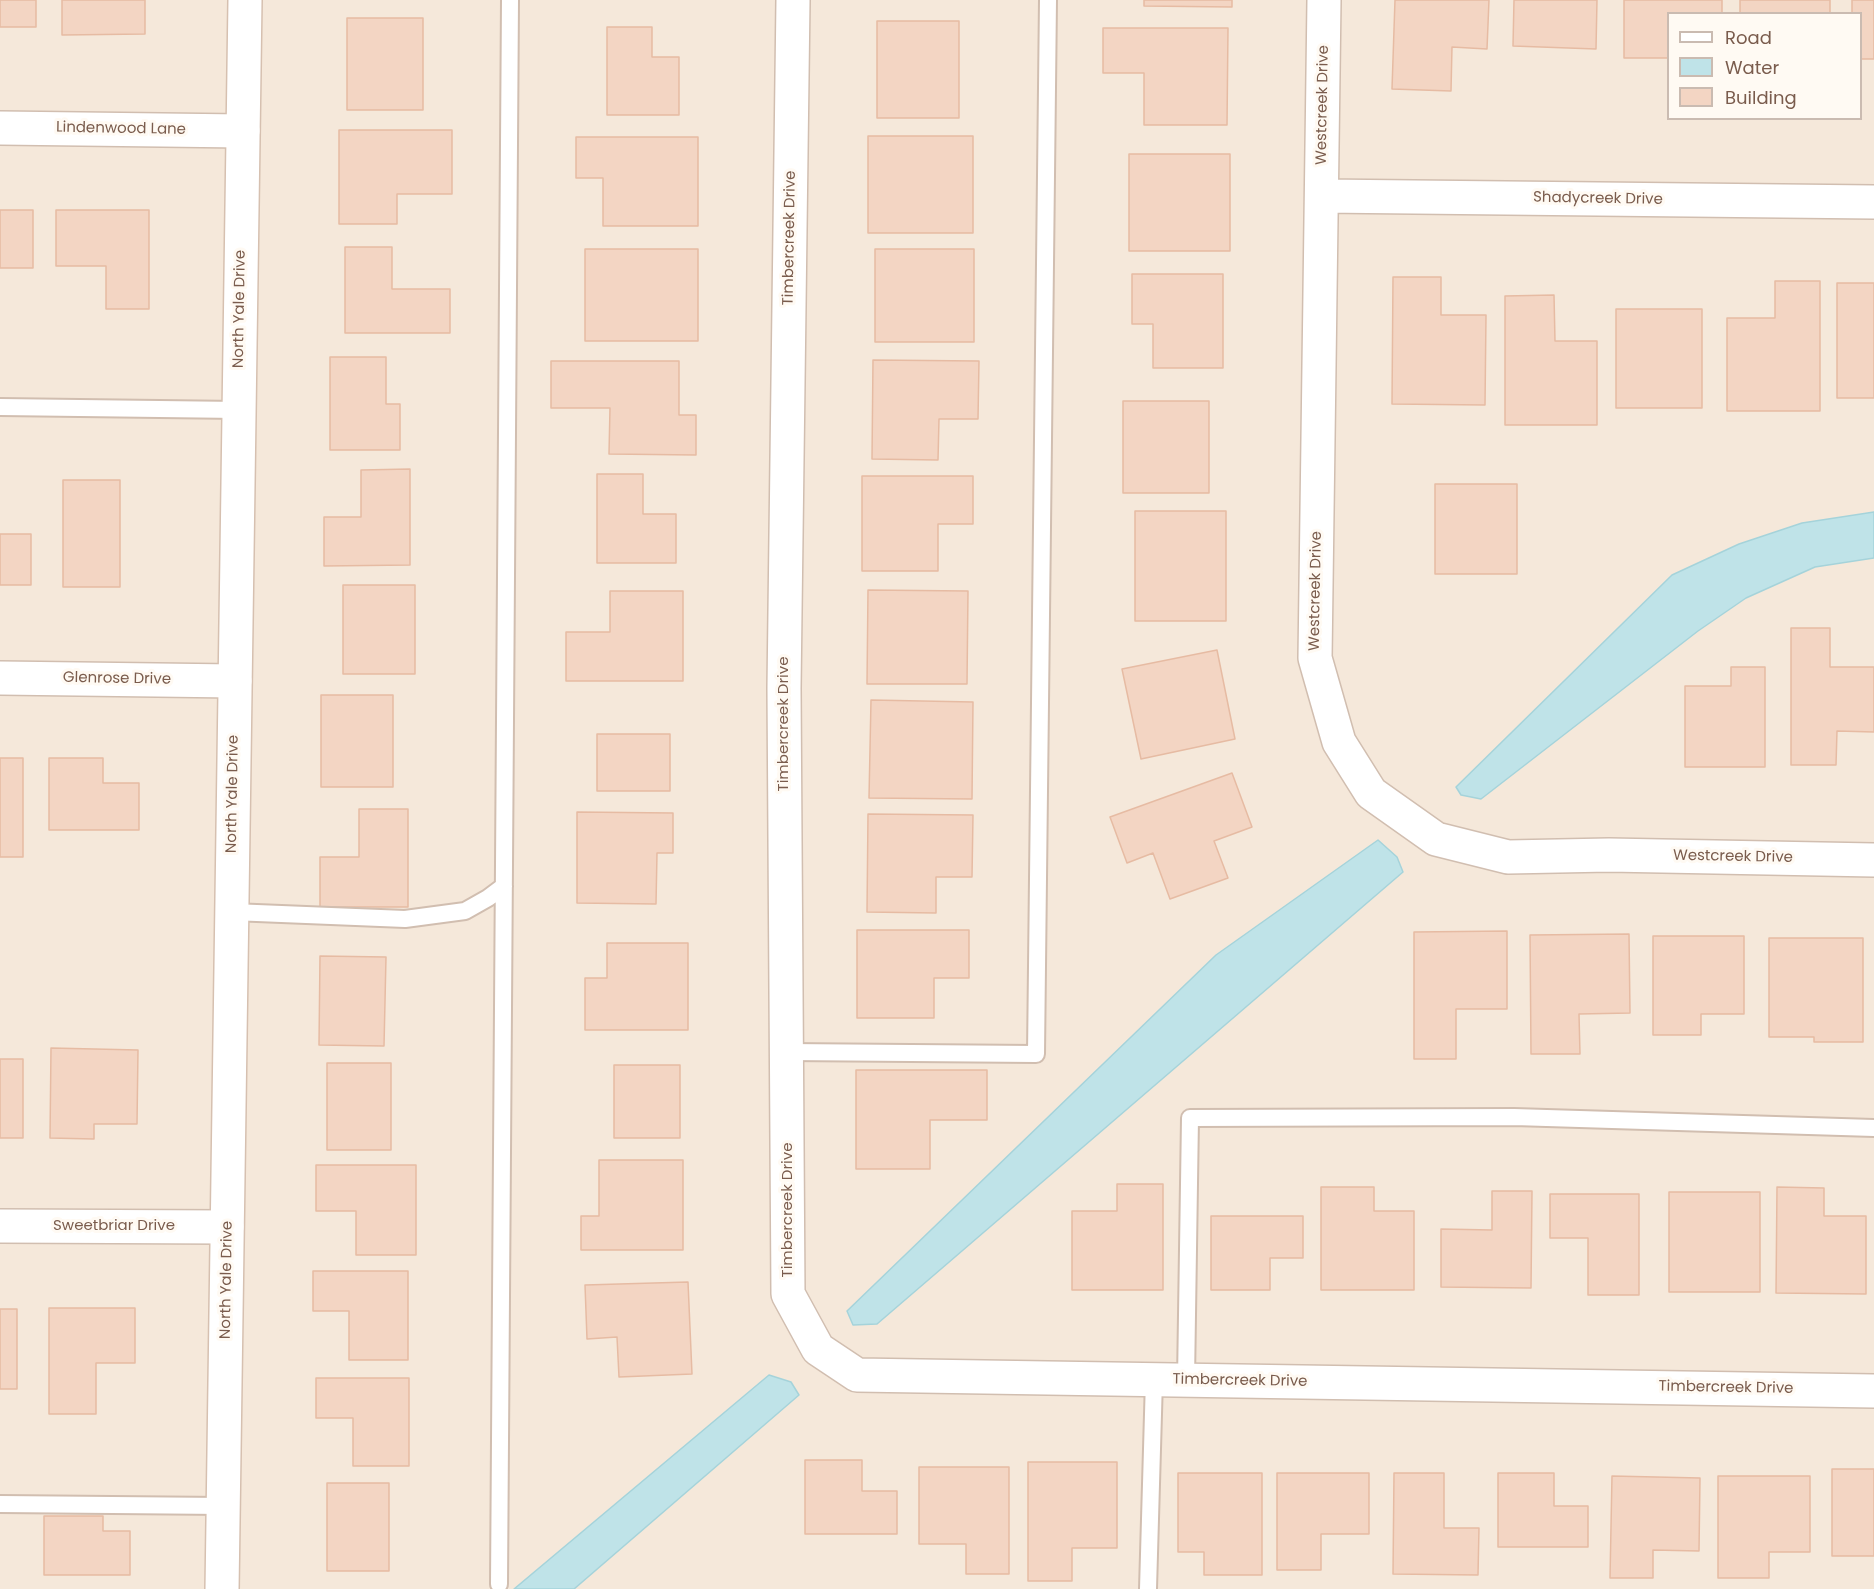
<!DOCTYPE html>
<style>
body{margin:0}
#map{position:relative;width:1874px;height:1589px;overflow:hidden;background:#fdf6ec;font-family:Poppins,sans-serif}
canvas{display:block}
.legend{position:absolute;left:1667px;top:12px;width:195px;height:108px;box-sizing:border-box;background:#fffaf3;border:2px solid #cabbb1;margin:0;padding:8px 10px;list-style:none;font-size:18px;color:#7a5c4d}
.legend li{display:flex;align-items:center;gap:12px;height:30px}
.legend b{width:30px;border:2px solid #cabbb1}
</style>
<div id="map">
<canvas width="1874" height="1589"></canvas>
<ul class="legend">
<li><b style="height:8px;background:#fff"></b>Road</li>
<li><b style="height:16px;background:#bfe3e8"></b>Water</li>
<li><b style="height:16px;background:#f3d5c3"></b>Building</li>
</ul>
</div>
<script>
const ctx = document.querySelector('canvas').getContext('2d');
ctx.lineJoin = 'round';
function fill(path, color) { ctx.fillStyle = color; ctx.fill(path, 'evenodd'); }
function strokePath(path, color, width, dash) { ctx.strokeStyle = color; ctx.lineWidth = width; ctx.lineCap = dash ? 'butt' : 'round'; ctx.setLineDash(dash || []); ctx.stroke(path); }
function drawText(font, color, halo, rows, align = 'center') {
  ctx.font = font + ' Poppins,sans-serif'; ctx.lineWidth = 6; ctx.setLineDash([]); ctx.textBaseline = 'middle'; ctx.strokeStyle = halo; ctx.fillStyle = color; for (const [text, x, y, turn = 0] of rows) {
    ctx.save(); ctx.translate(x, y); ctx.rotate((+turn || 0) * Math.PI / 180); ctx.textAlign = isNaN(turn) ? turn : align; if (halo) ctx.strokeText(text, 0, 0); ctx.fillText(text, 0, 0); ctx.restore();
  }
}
fill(new Path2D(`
 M0,0h1874v1589h-1874zM1668,14h192v104h-192z`), '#f5e8da');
const water = new Path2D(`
 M1874,512v46l-59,9 -69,31 -48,33 -217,168 -20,-4 -5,-8 216,-212 67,-31 63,-21z
 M1378,840l19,17 6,15 -526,452 -24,1 -6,-14 369,-356z
 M769,1375l22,7 8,13 -225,194h-60z`);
fill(water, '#bfe3e8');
strokePath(water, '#a5d3da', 1.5);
const building = new Path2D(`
 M0,0h36v27h-36z
 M62,0h83v34l-83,1z
 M1144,0h88v7l-88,-1z
 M1395,0h94l-2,49 -35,-2 -1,44 -59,-2z
 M1514,0h83l-1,49 -83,-3z
 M1624,0h98v14h-54v44h-44z
 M1740,0h90v14h-90z
 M1852,0h22v59h-14v-45h-8z
 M347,18h76v92h-76z
 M877,21h82v97h-82z
 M607,27h45v30h27v58h-72z
 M1103,28h125l-1,97h-83v-52h-41z
 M339,130h113v64h-55v30h-58z
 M868,136h105v97h-105z
 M576,137h122v89h-95v-48h-27z
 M1129,154h101v97h-101z
 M0,210h33v58h-33z
 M56,210h93v99h-43v-43h-50z
 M345,247h47v42h58v44h-105z
 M585,249h113v92h-113z
 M875,249h99v93h-99z
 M1132,274h91v94h-70v-44h-21z
 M1393,277h48v38h45l-1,90 -93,-1z
 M1775,281h45v130h-93v-93h48z
 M1837,283h37v115h-37z
 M1554,295l1,46h42v84h-92v-129z
 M1616,309h86v99h-86z
 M330,357h56v47h14v46h-70z
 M873,360l106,1 -1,58h-39l-1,41 -66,-1z
 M551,361h128v54h17v40l-87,-1 1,-46h-59z
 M1123,401h86v92h-86z
 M410,469v96l-86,1v-49h37v-47z
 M597,474h46v40h33v49h-79z
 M862,476h111v48h-35v47h-76z
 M63,480h57v107h-57z
 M1435,484h82v90h-82z
 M1135,511h91v110h-91z
 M0,534h31v51h-31z
 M343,585h72v89h-72z
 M868,590l100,1 -1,93h-100z
 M610,591h73v90h-117v-49h44z
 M1791,628h39v39h44v65l-37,-1 -1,34h-45z
 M1217,650l18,89 -94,20 -19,-90z
 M1731,667h34v100h-80v-81h46z
 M321,695h72v92h-72z
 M871,700l102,2 -1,97 -103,-1z
 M597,734h73v57h-73z
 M0,758h23v99h-23z
 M49,758h54v25h36v47h-90z
 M1232,773l20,54 -38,14 14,37 -58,21 -17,-46 -26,10 -17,-46z
 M359,809h49v98h-88v-50h39z
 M577,812l96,1v40h-16l-1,51 -79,-1z
 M868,814l105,1 -1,62h-36v36l-69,-1z
 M857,930h112v48h-35v40h-77z
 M1507,931v78h-51v50h-42v-127z
 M1629,934l1,79 -51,1 1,40h-49l-1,-119z
 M1653,936h91v78h-43v21h-48z
 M1769,938h94v104h-49v-5h-45z
 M607,943h81v87h-103v-52h22z
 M320,956l66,1 -2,89 -65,-1z
 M51,1048l87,2 -1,74h-43v15l-44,-1z
 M0,1059h23v79h-23z
 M327,1063h64v87h-64z
 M614,1065h66v73h-66z
 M856,1070h131v50h-57v49h-74z
 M599,1160h84v90h-102v-34h18z
 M316,1165h100v90h-60v-44h-40z
 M1117,1184h46v106h-91v-79h45z
 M1321,1187h53v24h40v79h-93z
 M1777,1187l47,1v28h42v78l-90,-1z
 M1492,1191h40l-1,97 -90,-1v-58l51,1z
 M1669,1192h91v100h-91z
 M1550,1194h89v101h-51v-57h-38z
 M1211,1216h92v42h-33v32h-59z
 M313,1271h95v89h-59v-49h-36z
 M688,1282l4,92 -73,3 -2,-40 -30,2 -2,-54z
 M49,1308h86v55h-39v51h-47z
 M0,1309h17v80h-17z
 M316,1378h93v88h-56v-48h-37z
 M805,1460h57v31h35v43h-92z
 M1028,1462h89v86h-45v33h-44z
 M919,1467h90v107h-43v-30h-47z
 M1832,1469h42v87h-42z
 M1178,1473h84v102h-58v-23h-26z
 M1277,1473h92v61h-48v36h-44z
 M1394,1473h50v55h35l-1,47 -85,-1z
 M1498,1473h56v33h34v41h-90z
 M1612,1476l88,2 -1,73 -46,-1v28h-43z
 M1718,1476h92v76h-41v26h-51z
 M327,1483h62v88h-62z
 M44,1516h59v15h27v44h-86z`);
fill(building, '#f3d5c3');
strokePath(building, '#e6bba3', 1.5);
const lane = new Path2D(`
 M0,407l239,3
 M232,912l173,7 60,-8 23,-13 16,-12
 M786,1052l250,2 12,-1054
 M1186,1380l4,-262 324,-1 360,11
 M0,1504l224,2
 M499,1584l11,-1584
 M1148,1589l6,-210`);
const street = new Path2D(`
 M793,0l-9,688 4,606 30,55 39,26 1017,16
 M1324,0l-9,658 24,84 32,51 65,46 72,18 101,-2 265,5
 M0,128l243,3
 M1322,196l552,6
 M0,678l235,3
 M0,1226l227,1`);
const secondary = new Path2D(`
 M222,1589l23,-1589`);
strokePath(lane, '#d1beb0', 20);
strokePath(street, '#d1beb0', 36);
strokePath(secondary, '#d6c0b0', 36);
strokePath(lane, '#fff', 16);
strokePath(street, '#fff', 33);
strokePath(secondary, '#fff', 33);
drawText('15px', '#7a5c4d', '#fffaf3', [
 ["Westcreek Drive",1323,105,-89],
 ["Lindenwood Lane",121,129,1],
 ["Shadycreek Drive",1598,199,1],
 ["Timbercreek Drive",790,238,-89],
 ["North Yale Drive",240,309,-89],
 ["Westcreek Drive",1316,591,-89],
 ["Glenrose Drive",117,679,1],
 ["Timbercreek Drive",784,724,-90],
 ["North Yale Drive",233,794,-89],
 ["Westcreek Drive",1733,857,1],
 ["Timbercreek Drive",788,1210,-90],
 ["Sweetbriar Drive",114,1226],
 ["North Yale Drive",227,1280,-89],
 ["Timbercreek Drive",1240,1381,1],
 ["Timbercreek Drive",1726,1388,1]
]);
</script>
